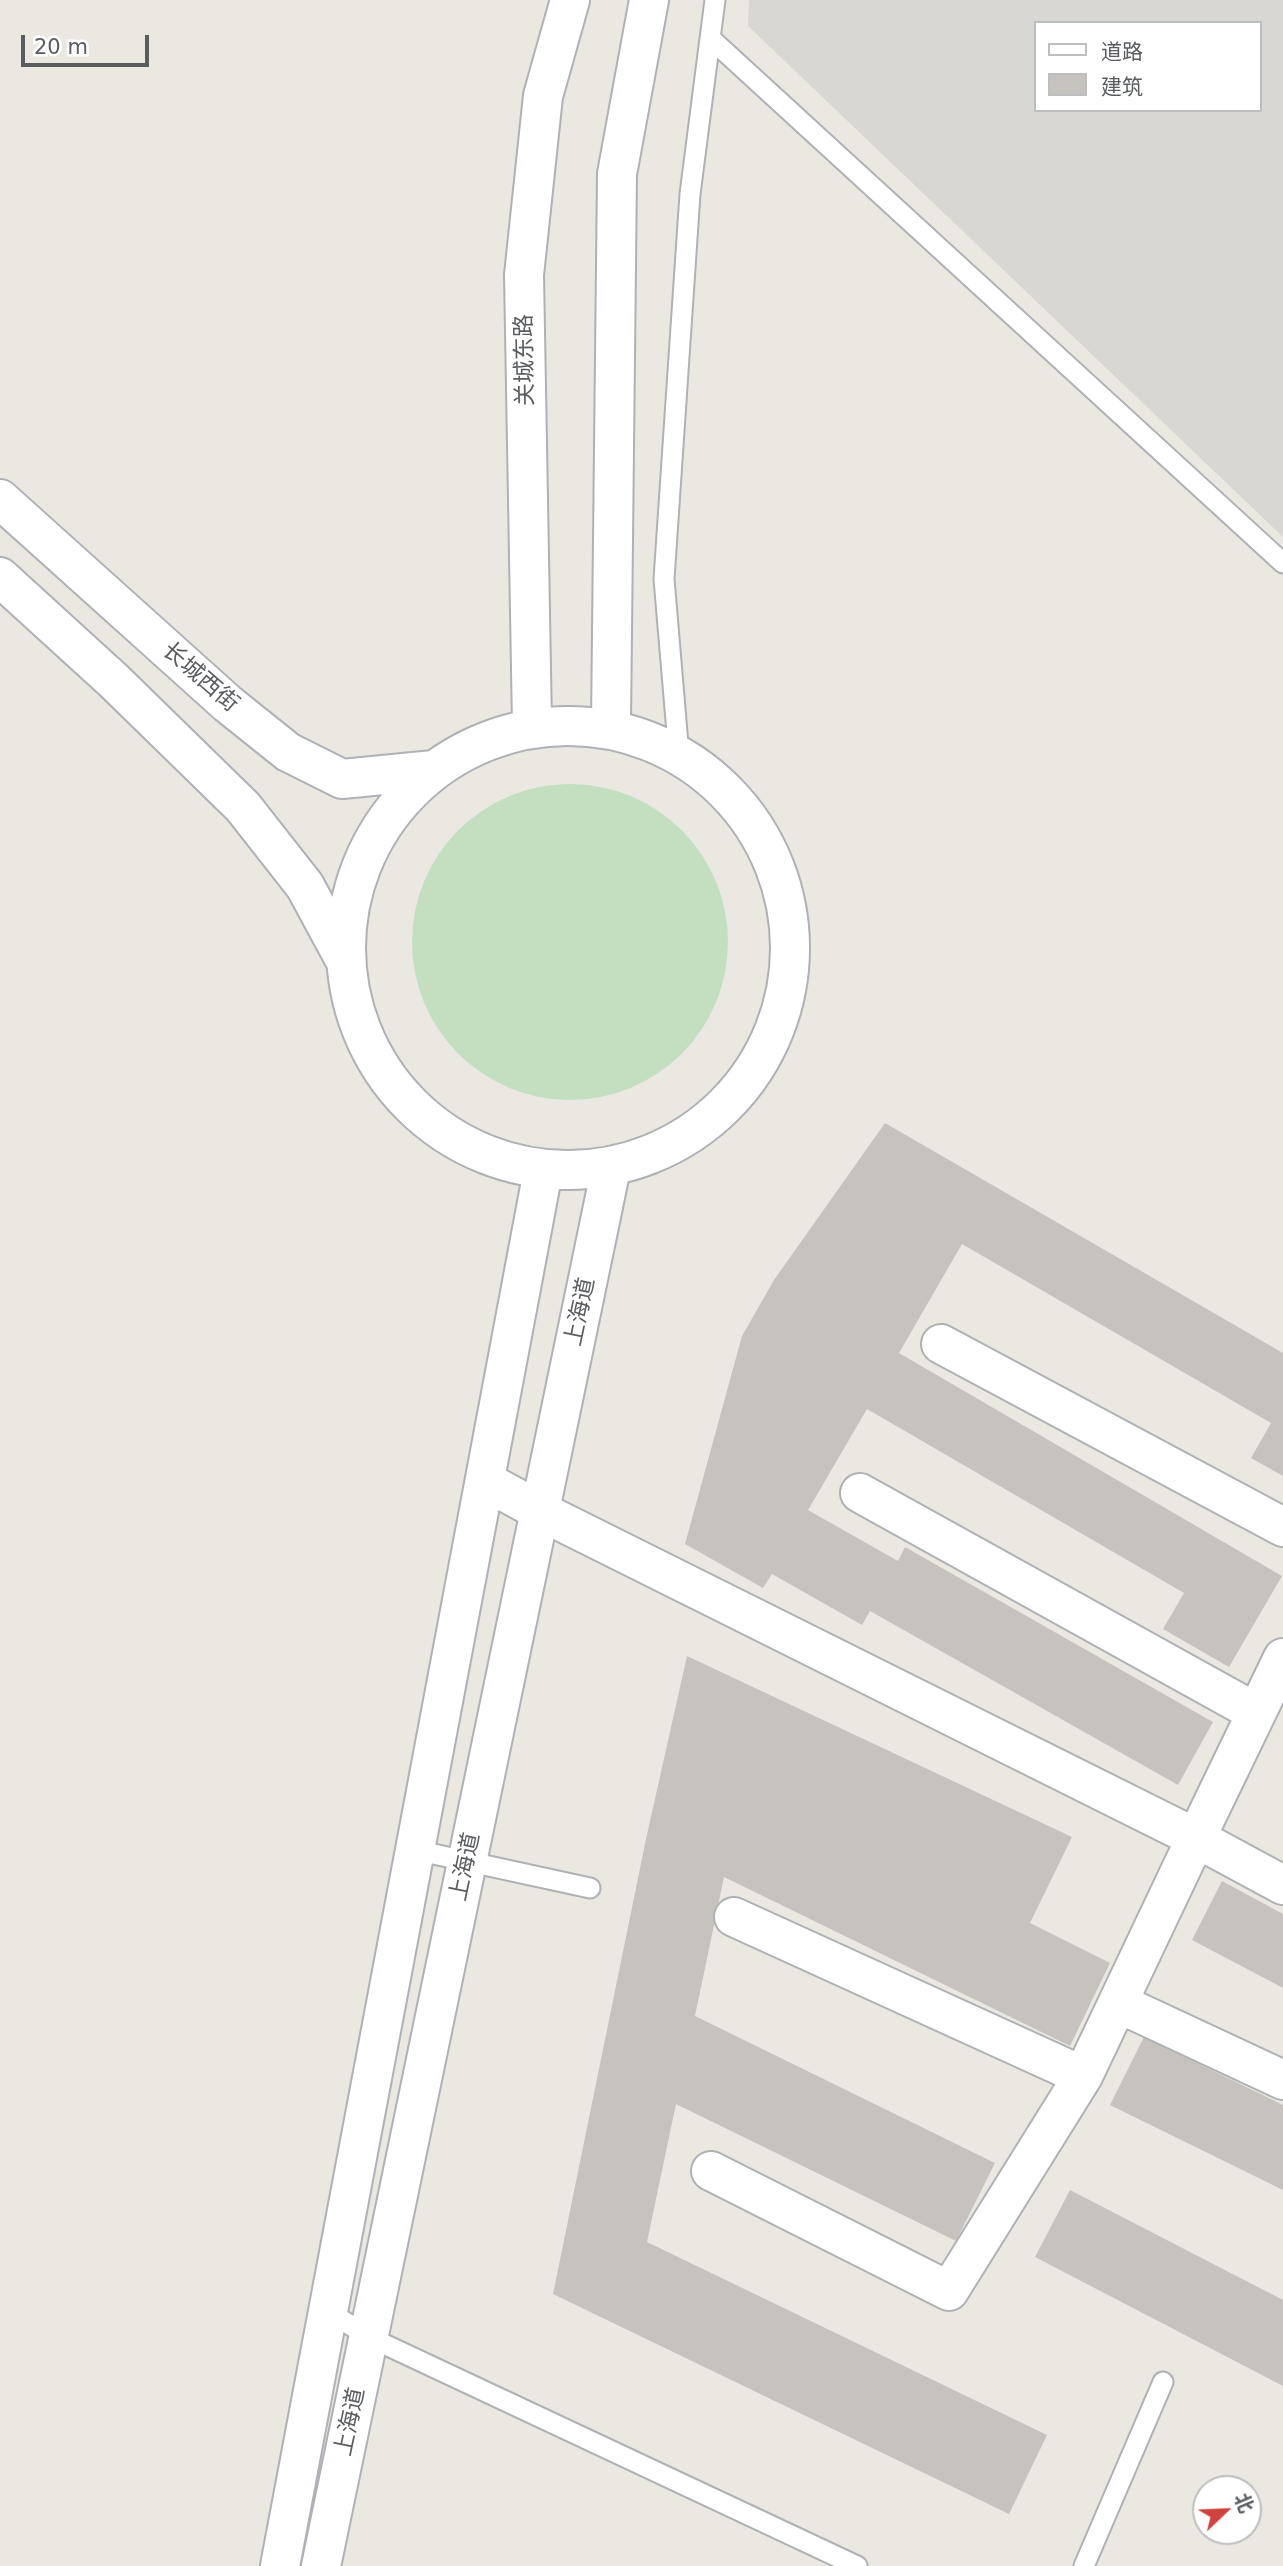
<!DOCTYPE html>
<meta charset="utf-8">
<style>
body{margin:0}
#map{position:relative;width:1283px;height:2566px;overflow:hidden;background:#eae8e1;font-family:"DejaVu Sans","Noto Sans SC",sans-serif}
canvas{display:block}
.legend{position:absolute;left:1034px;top:21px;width:228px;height:91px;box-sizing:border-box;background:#fff;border:2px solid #bdbebf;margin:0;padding:9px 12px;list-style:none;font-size:21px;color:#5a5d60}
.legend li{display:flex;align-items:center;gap:14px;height:35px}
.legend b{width:35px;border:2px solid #bdbebf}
.north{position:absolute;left:1192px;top:2475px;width:70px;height:70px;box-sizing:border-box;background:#fff;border:2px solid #bdbebf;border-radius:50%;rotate:67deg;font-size:19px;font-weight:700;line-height:28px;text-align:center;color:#5a5d60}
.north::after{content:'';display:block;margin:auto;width:24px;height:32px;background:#d14140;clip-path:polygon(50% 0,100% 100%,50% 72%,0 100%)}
.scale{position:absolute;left:21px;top:35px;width:128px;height:32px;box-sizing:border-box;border:4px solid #5a5d60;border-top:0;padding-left:9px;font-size:21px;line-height:24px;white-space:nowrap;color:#5a5d60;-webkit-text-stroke:5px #fff;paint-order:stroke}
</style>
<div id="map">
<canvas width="1283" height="2566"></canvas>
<ul class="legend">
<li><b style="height:9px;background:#fff"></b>道路</li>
<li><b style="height:19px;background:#c6c3be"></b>建筑</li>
</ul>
<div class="north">北</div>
<div class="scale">20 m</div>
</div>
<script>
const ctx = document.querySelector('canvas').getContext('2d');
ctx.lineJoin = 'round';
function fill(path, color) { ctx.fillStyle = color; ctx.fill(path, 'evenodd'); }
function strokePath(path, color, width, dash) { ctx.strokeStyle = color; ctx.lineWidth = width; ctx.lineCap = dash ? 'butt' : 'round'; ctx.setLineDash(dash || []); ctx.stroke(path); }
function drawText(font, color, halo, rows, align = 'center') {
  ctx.font = font + ' "DejaVu Sans","Noto Sans SC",sans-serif'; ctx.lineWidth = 7; ctx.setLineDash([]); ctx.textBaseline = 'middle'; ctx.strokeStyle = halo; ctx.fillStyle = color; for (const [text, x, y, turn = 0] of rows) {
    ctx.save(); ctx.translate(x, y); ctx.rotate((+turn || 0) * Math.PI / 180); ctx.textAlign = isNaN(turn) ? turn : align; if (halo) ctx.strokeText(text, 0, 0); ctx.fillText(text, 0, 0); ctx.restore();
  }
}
fill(new Path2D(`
 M749,0h534v537l-535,-511zM1036,23h224v87h-224z`), '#d9d7d3');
fill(new Path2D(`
 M412 942a158 158 0 1 1 316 0a158 158 0 1 1-316 0Z`), '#c3dfc0');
fill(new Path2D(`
 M885,1123l398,230v123l-32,-18 20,-35 -309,-179 -63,109 383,223 -53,91 -66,-38 21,-36 -317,-184 -59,101 90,51 7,-14 308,175 -35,63 -308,-174 -8,14 -90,-51 -9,14 -78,-44 57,-208 32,-56z
 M687,1656l385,181 -42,86 80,40 -40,83 -346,-169 -29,139 300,147 -39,78 -280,-137 -29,138 400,193 -38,79 -456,-220 93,-455z
 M1222,1881l61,33v74l-91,-48z
 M1144,2037l139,68v85l-173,-85z
 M1070,2190l213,110v86l-248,-129z`), '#c6c3be');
const lane = new Path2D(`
 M710,38l573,525
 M679,756l-15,-177 26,-385 25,-194
 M415,1850l175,38
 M328,2311l41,26 488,229
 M1084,2566l79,-184`);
const street = new Path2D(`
 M941,1344l342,183
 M485,1481l55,30 656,327 -113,238 -134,215 -238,-120
 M860,1493l395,219
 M1283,1658l-87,180 87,47
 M734,1917l349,159
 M1118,2003l165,77`);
const secondary = new Path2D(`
 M0,499l228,205 60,48 54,27 92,-9
 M0,577l114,104 129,126 62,79 40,74
 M611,723l6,-549 32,-174
 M532,725l-8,-450 19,-179 27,-96
 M346 948a222 222 0 1 1 444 0a222 222 0 1 1-444 0Z
 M280,2566l263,-1395
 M321,2566l290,-1398`);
strokePath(lane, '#afb2b5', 23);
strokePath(street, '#afb2b5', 42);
strokePath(secondary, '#aeb1b5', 42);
strokePath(lane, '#fff', 19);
strokePath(street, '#fff', 38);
strokePath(secondary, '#fff', 38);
drawText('23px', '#5a5d60', '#fff', [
 ["关城东路",526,360,-91],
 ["长城西街",200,678,41],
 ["上海道",581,1312,-78],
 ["上海道",466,1867,-78],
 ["上海道",351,2422,-78]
]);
</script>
